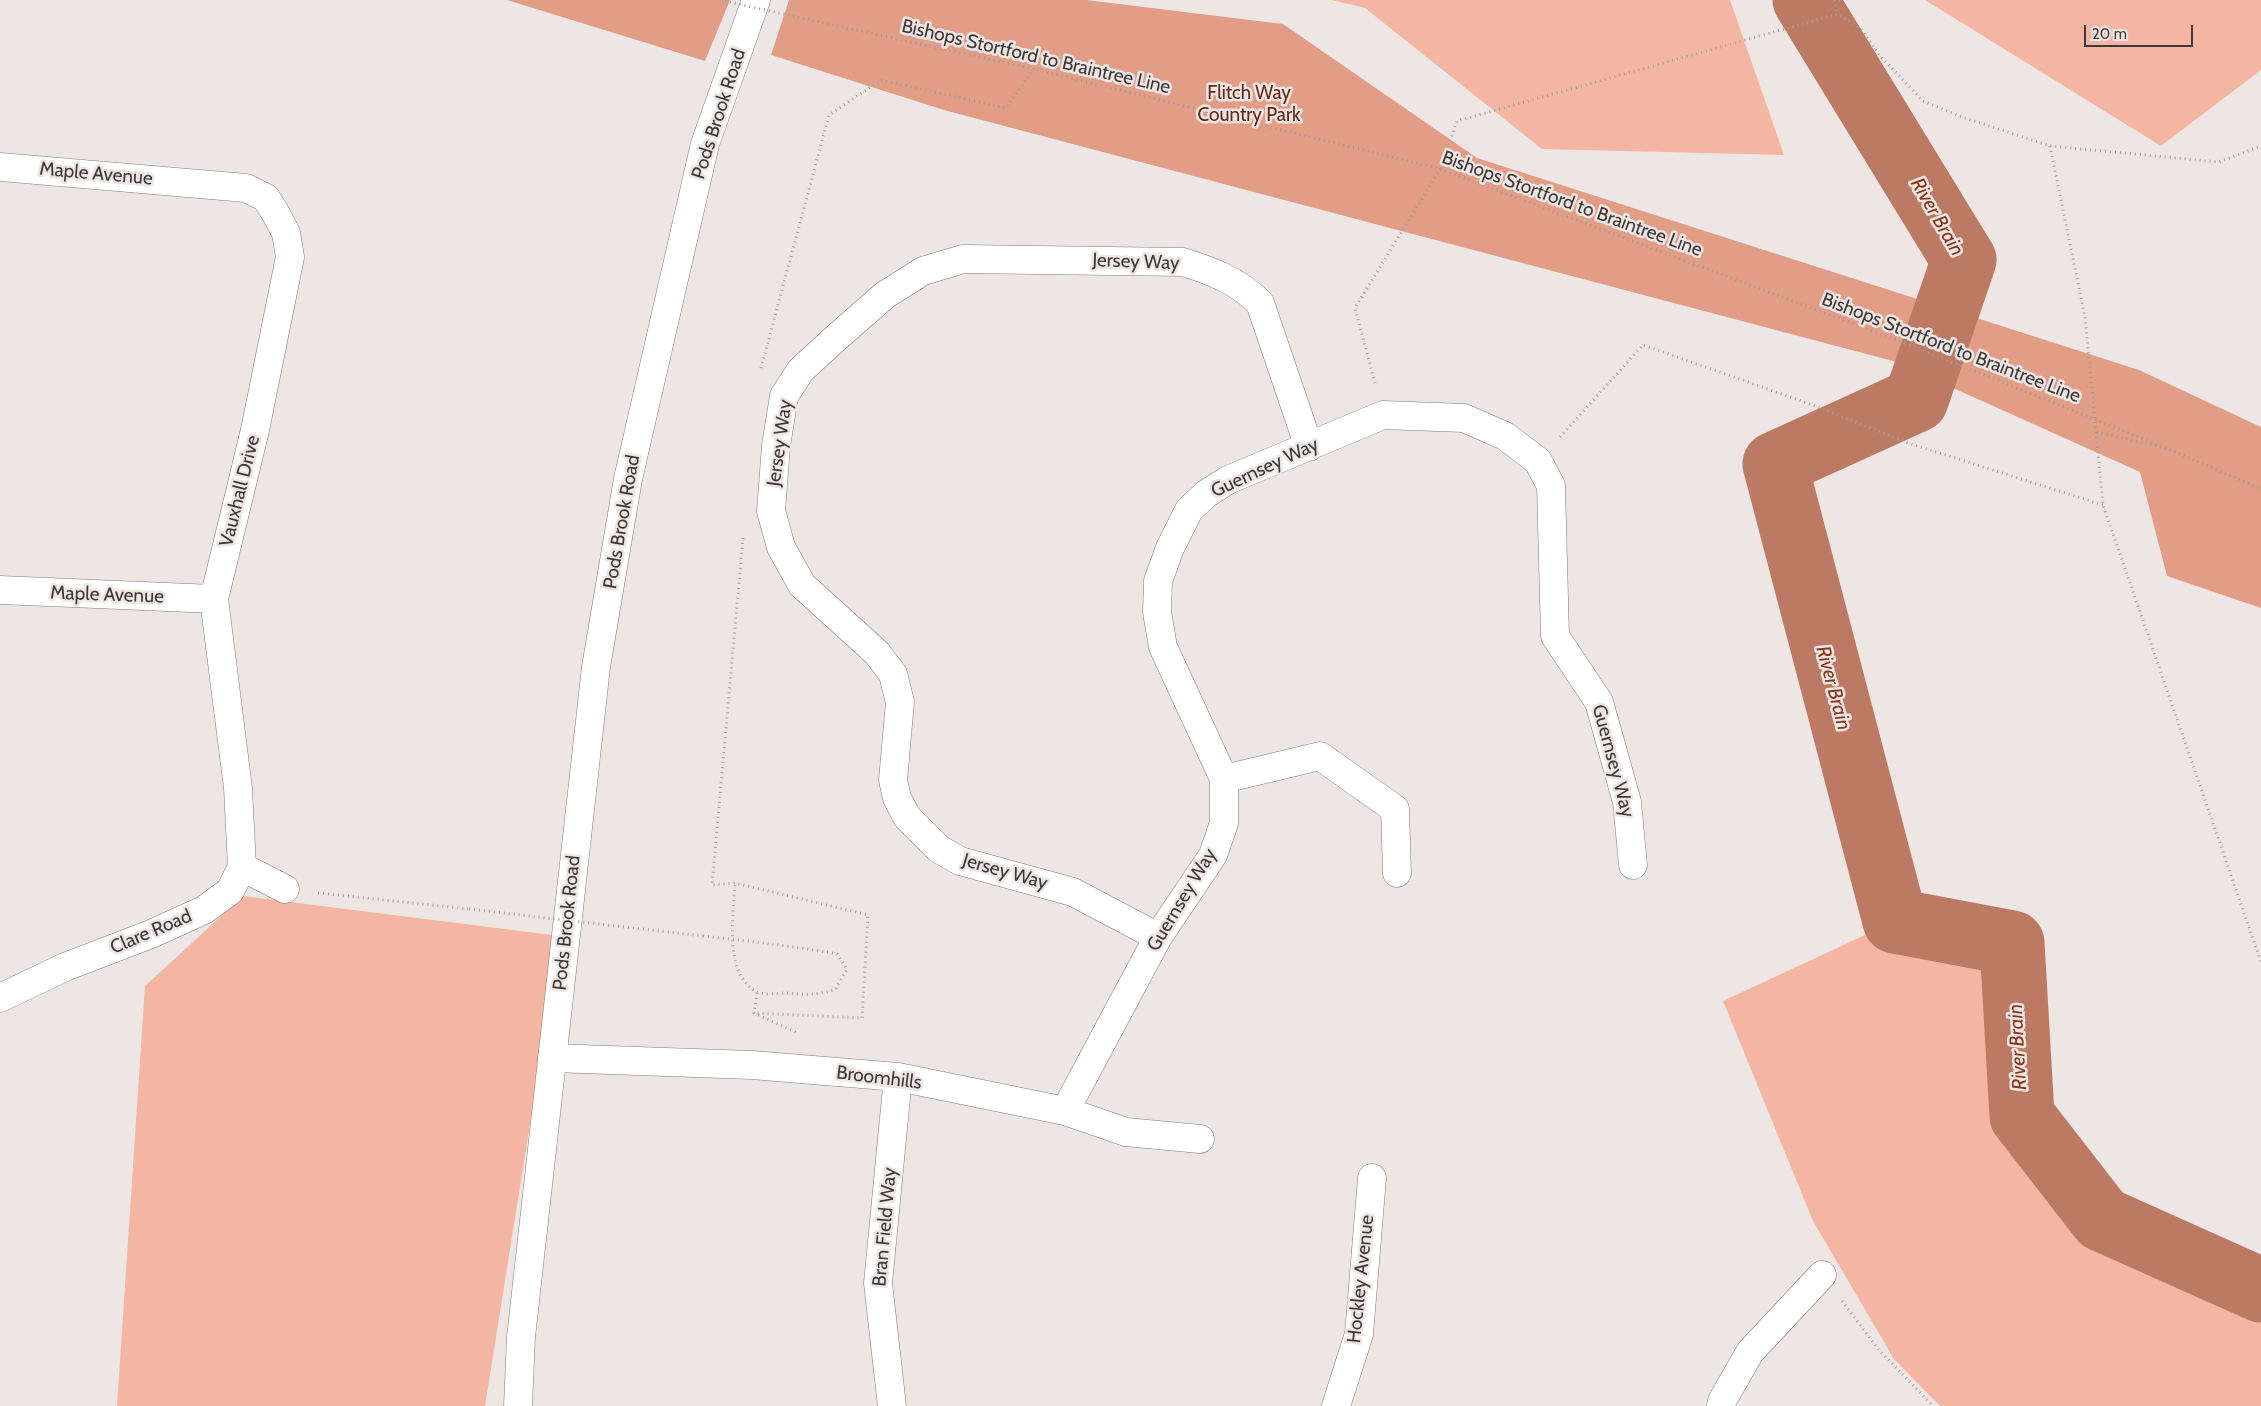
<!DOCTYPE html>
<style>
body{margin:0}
#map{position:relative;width:2261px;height:1406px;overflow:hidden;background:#ede6e4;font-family:Cabin,sans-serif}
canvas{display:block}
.scale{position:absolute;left:2084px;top:25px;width:109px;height:22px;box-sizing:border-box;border:2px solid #3c3939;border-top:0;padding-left:6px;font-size:15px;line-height:18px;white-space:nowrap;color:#3c3939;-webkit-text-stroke:4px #ede6e4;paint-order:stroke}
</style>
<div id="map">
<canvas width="2261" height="1406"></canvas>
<div class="scale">20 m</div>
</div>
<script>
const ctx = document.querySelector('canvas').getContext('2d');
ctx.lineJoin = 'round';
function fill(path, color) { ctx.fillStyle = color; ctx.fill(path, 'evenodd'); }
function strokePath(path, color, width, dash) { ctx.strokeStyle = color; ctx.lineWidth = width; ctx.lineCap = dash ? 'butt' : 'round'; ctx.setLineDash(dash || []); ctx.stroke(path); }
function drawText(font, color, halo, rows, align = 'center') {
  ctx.font = font + ' Cabin,sans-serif'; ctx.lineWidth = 5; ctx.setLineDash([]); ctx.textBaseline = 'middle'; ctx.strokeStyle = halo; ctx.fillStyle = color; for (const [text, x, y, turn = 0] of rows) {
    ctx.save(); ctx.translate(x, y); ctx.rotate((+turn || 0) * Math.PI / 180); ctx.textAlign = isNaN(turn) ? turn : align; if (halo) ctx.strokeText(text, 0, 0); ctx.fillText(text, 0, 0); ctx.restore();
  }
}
fill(new Path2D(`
 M1332,0h398l54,155 -242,-6 -177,-141z
 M1925,0h336v70l-100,76z
 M243,896l317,40 -75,470h-368l28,-420z
 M1895,921l117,22 10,174 80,102 159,71v116h-321l-46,-47 -81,-138 -90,-220z`), '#f4b6a2');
fill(new Path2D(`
 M507,0h223l-25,61z
 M789,0h297l197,24 194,134 662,212 122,57v181l-94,-32 -27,-104 -247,-111 -949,-251 -173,-55z`), '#e19d86');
strokePath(new Path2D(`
 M1805,0l159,260 -48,140 -141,64 120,457 117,22 10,173 80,103 159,71`), '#bc7a65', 65);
const minor = new Path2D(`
 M0,167l246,21 20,10 10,16 10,19 4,24 -35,173 -41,169 24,189 4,79
 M0,590l214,9
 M1224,779l96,-23 75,53 2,64
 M242,867l43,22
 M1158,937l-85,-45 -113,-31 -21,-12 -32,-32 -10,-19 -4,-18 7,-78 -7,-28 -16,-21 -75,-68 -21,-38 -10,-36 5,-65 8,-50 17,-26 36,-33 48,-42 38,-24 40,-12 220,3c29,9 55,19 77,41l49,144
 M0,998l65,-31 86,-33 53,-24 26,-19 12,-24
 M552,1058l200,7 146,12 167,34 61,21 74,7
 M1065,1111l93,-174 55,-82 11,-32v-44l-61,-132 -6,-35 1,-31 12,-33 19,-38 17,-16 22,-14 155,-65 81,3 41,18 33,25 13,25 4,150 44,66 28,100 6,63
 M892,1406l-14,-123 20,-206
 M1336,1406l23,-72 13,-156
 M1721,1406l1,-5 28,-49 72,-77`);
const major = new Path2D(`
 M518,1406l3,-69 75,-670 32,-188 77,-335 51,-144`);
strokePath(minor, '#7f7977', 29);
strokePath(major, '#7f7977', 29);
strokePath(new Path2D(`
 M1834,0l4,14
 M1834,1l7,-1
 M847,28l187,41 406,100 465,174
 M2050,146l35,171 18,188 158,457
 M761,368l68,-253 52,-35 125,28 28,-39
 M1375,383l-20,-75 85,-139 17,-48 381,-107 22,14 20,28 43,45 39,16 88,29 169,16 42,-16
 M2097,432l69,16 95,41
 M1560,437l83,-92 167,59 98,39 195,62
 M743,538l-31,347 23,-2 133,32 -6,103 -108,-5
 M318,893l151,16
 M703,936c45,5 90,10 134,18l10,15 -12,21c-21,5 -29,5 -49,3 -9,0 -24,3 -31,-2 -32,-20 -21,-76 -20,-108
 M757,993l-3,20 41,19 1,3
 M1842,1301l37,49 54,56`), '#a19c9b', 3, [1, 4]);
strokePath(minor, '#fff', 28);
strokePath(major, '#fff', 28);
strokePath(new Path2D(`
 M720,0l127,28
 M1905,343l261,105
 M469,909l234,27`), '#a19c9b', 3, [1, 4]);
drawText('19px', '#3c3939', '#ede6e4', [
 ["Bishops Stortford to Braintree Line",1036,57,13],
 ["Pods Brook Road",719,114,-72],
 ["Maple Avenue",96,174,5],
 ["Bishops Stortford to Braintree Line",1572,204,20],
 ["Jersey Way",1136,262,2],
 ["Bishops Stortford to Braintree Line",1951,348,21],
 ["Jersey Way",780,443,-82],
 ["Guernsey Way",1265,468,-25],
 ["Vauxhall Drive",240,491,-76],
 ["Pods Brook Road",622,522,-80],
 ["Maple Avenue",107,595,2],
 ["Guernsey Way",1613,761,75],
 ["Jersey Way",1005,872,16],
 ["Guernsey Way",1182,900,-59],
 ["Pods Brook Road",567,923,-84],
 ["Clare Road",151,932,-23],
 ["Broomhills",879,1078,7],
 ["Bran Field Way",885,1227,-85],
 ["Hockley Avenue",1361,1279,-84]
]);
drawText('19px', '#642711', '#ede6e4', [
 ["Flitch Way",1249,93],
 ["Country Park",1249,115]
]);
drawText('italic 20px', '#88371a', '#ede6e4', [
 ["River Brain",1937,217,60],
 ["River Brain",1833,688,75],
 ["River Brain",2018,1047,-93]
]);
</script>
